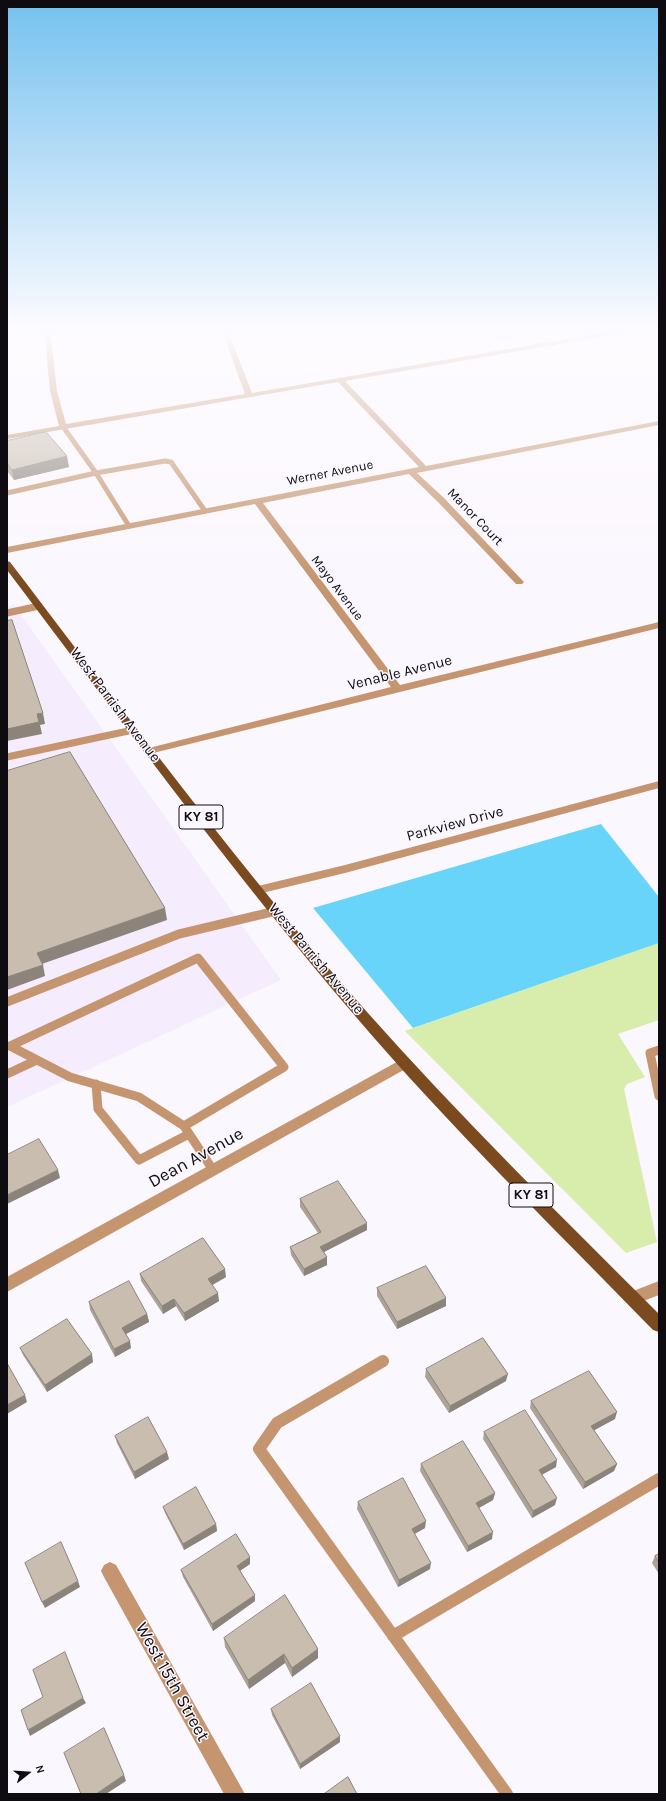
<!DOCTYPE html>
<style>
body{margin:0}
#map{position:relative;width:666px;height:1801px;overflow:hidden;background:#fbf7fe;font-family:Karla,sans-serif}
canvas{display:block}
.frame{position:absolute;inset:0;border:8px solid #0f0c11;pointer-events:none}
.north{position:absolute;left:8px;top:1753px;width:40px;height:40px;-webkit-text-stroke:3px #fbf7fe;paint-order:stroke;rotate:73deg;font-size:11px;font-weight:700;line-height:16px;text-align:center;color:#0f0c11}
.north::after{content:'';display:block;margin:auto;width:14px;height:18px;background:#0f0c11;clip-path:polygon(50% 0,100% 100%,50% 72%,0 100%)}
</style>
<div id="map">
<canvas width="666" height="1801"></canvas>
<div class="frame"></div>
<div class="north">N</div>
</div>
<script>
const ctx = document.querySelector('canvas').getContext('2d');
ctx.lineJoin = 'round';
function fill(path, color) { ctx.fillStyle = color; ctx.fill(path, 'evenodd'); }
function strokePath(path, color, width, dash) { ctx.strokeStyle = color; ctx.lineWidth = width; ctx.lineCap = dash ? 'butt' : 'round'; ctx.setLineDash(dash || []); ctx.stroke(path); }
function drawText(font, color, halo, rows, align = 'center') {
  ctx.font = font + ' Karla,sans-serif'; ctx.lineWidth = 3; ctx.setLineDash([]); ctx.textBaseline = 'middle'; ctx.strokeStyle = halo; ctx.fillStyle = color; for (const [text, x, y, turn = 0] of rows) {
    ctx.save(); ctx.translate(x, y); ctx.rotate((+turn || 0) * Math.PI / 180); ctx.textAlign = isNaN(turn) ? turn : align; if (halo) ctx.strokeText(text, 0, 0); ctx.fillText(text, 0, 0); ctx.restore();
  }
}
fill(new Path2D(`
 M14,605l267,375 -274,127v-500z`), '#f5ecfe');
fill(new Path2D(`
 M659,943v77l-41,14 27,43 -18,7 -3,5 33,153 -31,11 -221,-222z`), '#d8ecac');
fill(new Path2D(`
 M601,824l58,73v46l-246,85 -100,-120z`), '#69d4fa');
strokePath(new Path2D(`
 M7,493l89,-20 -32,-45
 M129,526l-33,-53 69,-12 6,1 34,49`), '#c4956f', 5);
strokePath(new Path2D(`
 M7,613l32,-7
 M7,757l126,-27`), '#c4956f', 7);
strokePath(new Path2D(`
 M198,958l86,109 -100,59 -45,-29 -69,-20 -60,-31z
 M7,1002l172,-68 97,-23
 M659,1050l-9,3 9,43
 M7,1074l30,-14
 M96,1084l2,25 41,51 50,-26
 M184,1126l29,44`), '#c4956f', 9);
strokePath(new Path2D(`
 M383,1361l-106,62 -18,26 248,345
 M393,1636l266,-157`), '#c4956f', 12);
fill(new Path2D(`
 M44,328h6l7,63 9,33 179,-30 -24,-66h6l25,65 378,-65h14l-3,2 -296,51 81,85 233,-45v4l-242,48 27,25 78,82 2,2 -2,2h-6l-78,-82 -29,-28 -146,29 137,182 259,-63v6l-510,126 -4,-1 -1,-2 1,-2 246,-62 -136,-183 -248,49v-6l412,-80 -81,-85 -331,57v-4l52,-9 -9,-35z
 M649,328h7l3,2v5z
 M659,781v7l-314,85 -87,21 -4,-1 -2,-3 2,-3 4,-1 87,-21z
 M404,1058l5,1 2,4 -2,4 -402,225v-15z
 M659,1281v14l-26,10 -5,-2 -3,-5 3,-5z
 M110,1562l6,3 129,229h-21l-120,-217 -3,-6 3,-6z`), '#c4956f');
fill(new Path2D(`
 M7,561l3,1c116,152 231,308 357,450 93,105 193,203 292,302v18l-6,-2c-100,-103 -203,-203 -297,-313 -123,-144 -235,-296 -349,-447z`), '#7b4b1f');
fill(new Path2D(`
 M7,441l62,26 -55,13 -7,-9z
 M300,1199l67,31 -43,22 3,5v8l-23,11 -13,-21 -1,-8 28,-14 -18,-26z
 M140,1274l86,3 -14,8 7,16 -34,20 -9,-15 -13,8 -22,-33z
 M377,1288l69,18 -49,23 -20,-33z
 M89,1302l58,12 2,8 -23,12 5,14 -16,9 -25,-47z
 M20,1348l73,14 -46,30 -24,-37z
 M426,1369l80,12 -57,32 -24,-36z
 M531,1401l84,18 -21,11 23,34 -3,7 -31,18 -53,-81z
 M484,1432l72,35 -14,7 13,31 -23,13 -49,-79z
 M115,1436l54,23 -34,20 -18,-36z
 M421,1464l74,29 -2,7 -14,8 13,31 -25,13 -47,-81z
 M358,1502l67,26 -11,6 16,35 -32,18 -41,-78z
 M163,1507l53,17 1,7 -33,19 -19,-37z
 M659,1554v20l-7,-11 3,-7z
 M250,1564l-10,7 15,30 -42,30 -30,-54 -2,-7z
 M224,1638l94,20 -26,19 -7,-14 -36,26 -24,-42z
 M271,1709l69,27v6l-40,27 -28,-54z`), '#aca396');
fill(new Path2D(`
 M67,456l2,11 -55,13 -2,-10z
 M43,713l2,11 -5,1 2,9 -35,7v-12l30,-15z
 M165,908l2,12 -128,45 -2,-12z
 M43,965l2,11 -38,14v-13z
 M58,1170l2,8 -53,26v-9z
 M367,1223v7l-47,24v-7z
 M327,1257v8l-23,11v-7z
 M225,1269l1,8 -17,10 -1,-8z
 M218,1293l1,8 -34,20 -1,-8z
 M446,1298v8l-49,23v-7z
 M174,1299l2,7 -13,8 -1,-8z
 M147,1314l2,8 -25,13 -2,-7z
 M130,1341l1,7 -16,9 -1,-8z
 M92,1354l1,8 -46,30 -2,-7z
 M508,1374l-2,7 -57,32 1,-7z
 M25,1395l2,7 -20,12v-9z
 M617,1412l-2,7 -26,14 2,-7z
 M167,1452l2,7 -34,20 -1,-7z
 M557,1460l-1,7 -18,10 1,-7z
 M617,1464l-3,7 -31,18 2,-7z
 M495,1493l-2,7 -18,10 1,-7z
 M557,1498l-2,7 -23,13 1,-7z
 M426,1521l-1,7 -14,8 1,-7z
 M216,1524l1,7 -33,19 -1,-6z
 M493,1532l-1,7 -25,13 1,-6z
 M250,1557v7l-12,8 -1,-6z
 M431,1563l-1,6 -32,18 1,-7z
 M78,1581l2,6 -35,21 -3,-6z
 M255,1595v6l-42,30 -1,-7z
 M318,1649v9l-26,19v-9z
 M284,1654l1,9 -36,26 -1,-9z
 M83,1698l3,5 -56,33 -2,-6z
 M340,1736v6l-40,27v-5z
 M124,1775l2,6 -20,13h-10z`), '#8c847a');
const building = new Path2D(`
 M46,432l21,24 -55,14 -5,-7v-22z
 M12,620l31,93 -6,1 2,8 -32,7v-108z
 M70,752l95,156 -128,45 6,12 -36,12v-206z
 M39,1139l19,31 -51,25v-40z
 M338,1181l29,42 -47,24 7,10 -23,12 -14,-22 31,-15 -21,-33z
 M203,1238l22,31 -17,10 10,14 -34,20 -10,-14 -12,7 -22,-32z
 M426,1266l20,32 -49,24 -20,-34z
 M129,1281l18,33 -25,14 8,13 -16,8 -25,-47z
 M67,1319l25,35 -47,31 -25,-37z
 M483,1338l25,36 -58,32 -24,-37z
 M7,1363l18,32 -18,10z
 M589,1371l28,41 -26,14 26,38 -32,18 -54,-81z
 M525,1410l32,50 -18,10 18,28 -24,13 -49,-79z
 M148,1417l19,35 -33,20 -19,-36z
 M463,1441l32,52 -19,10 17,29 -25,14 -47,-82z
 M403,1478l23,43 -14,8 19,34 -32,17 -41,-78z
 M196,1487l20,37 -33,20 -20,-37z
 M236,1534l14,23 -13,9 18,29 -43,29 -31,-54z
 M61,1542l17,39 -36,21 -17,-39z
 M659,1554v9l-4,-7z
 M285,1595l33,54 -26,19 -8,-14 -36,26 -24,-42z
 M65,1652l18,46 -55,32 -7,-20 22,-13 -10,-27z
 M311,1683l29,53 -40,28 -29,-55z
 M104,1728l20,47 -28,19h-15l-17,-41z
 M348,1777l9,17h-33z`);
fill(building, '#c8bdaf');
strokePath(building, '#8c847a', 1);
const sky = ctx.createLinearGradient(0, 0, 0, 580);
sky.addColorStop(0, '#75c1ef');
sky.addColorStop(0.57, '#fdfbff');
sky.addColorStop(1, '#fdfbff00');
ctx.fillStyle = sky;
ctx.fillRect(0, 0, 666, 580);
drawText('13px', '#0f0c11', '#fbf7fe', [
 ["Werner Avenue",330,473,-11],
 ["Manor Court",475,517,46],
 ["Mayo Avenue",337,588,53]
]);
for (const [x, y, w] of [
 [201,817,44],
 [531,1195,44]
]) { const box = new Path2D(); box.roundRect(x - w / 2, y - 12, w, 24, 3); ctx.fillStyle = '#fbf7fe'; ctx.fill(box); strokePath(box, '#0f0c11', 1); }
drawText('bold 14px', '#0f0c11', null, [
 ["KY 81",201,817],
 ["KY 81",531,1195]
]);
drawText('15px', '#0f0c11', '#fbf7fe', [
 ["Venable Avenue",400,673,-14],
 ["West Parrish Avenue",115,705,53],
 ["Parkview Drive",455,824,-15],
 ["West Parrish Avenue",316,959,50]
]);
drawText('18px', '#0f0c11', '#fbf7fe', [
 ["Dean Avenue",196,1158,-29],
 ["West 15th Street",172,1682,61]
]);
</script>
